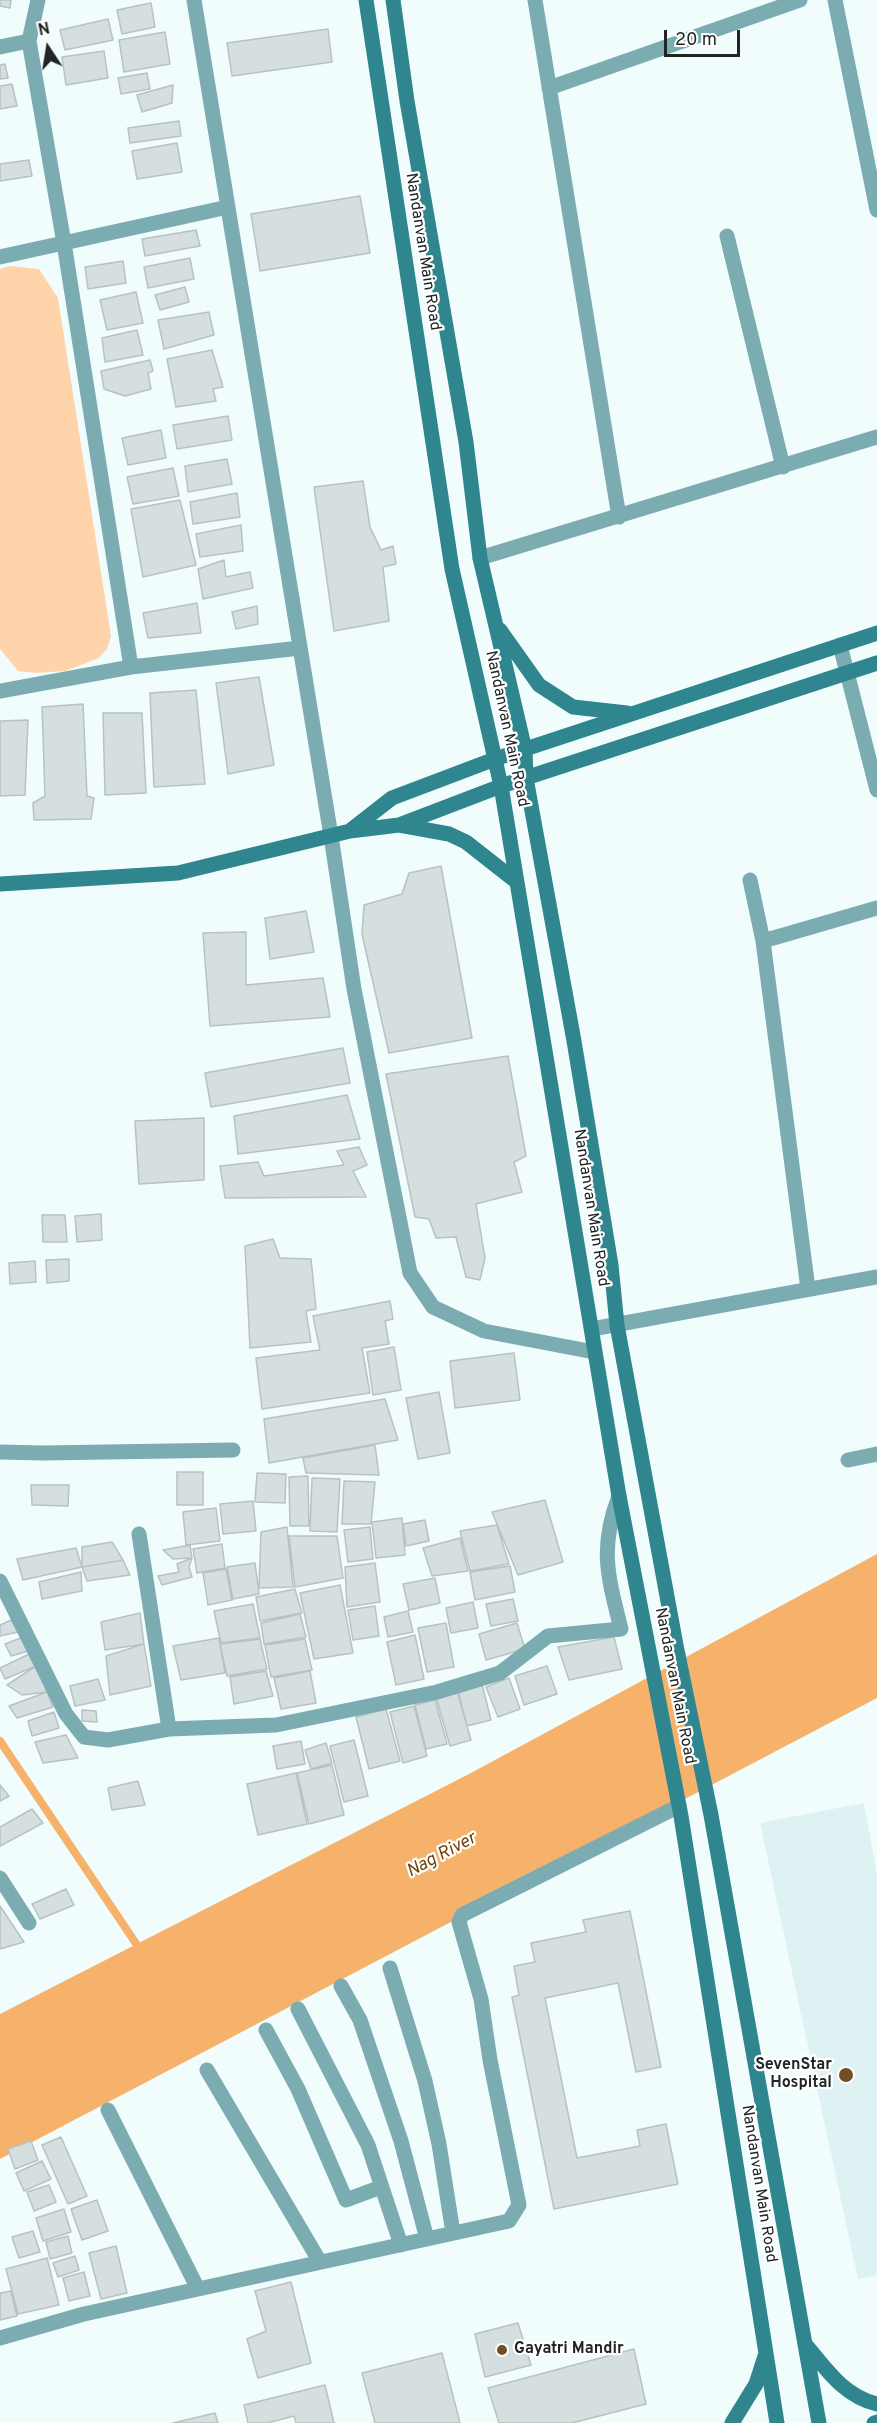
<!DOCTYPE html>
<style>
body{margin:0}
#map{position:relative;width:877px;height:2423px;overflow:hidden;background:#f1fcfd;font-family:Overpass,sans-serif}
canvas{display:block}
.north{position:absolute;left:18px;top:18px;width:60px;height:60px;-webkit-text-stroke:4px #fff;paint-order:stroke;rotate:348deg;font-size:16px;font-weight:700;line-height:24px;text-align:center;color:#212525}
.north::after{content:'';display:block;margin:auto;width:21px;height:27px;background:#212525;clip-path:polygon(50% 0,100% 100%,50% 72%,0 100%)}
.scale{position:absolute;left:664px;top:30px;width:76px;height:27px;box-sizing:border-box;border:3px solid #212525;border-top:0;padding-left:8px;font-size:18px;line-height:21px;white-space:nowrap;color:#212525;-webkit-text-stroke:4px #fff;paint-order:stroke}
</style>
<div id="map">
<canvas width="877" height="2423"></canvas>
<div class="north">N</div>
<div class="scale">20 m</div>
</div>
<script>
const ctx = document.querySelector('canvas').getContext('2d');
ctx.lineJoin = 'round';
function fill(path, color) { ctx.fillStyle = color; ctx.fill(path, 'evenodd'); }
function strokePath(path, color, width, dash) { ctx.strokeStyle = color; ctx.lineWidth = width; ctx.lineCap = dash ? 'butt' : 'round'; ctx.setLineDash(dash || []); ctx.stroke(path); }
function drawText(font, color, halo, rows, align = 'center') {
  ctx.font = font + ' Overpass,sans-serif'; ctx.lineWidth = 4.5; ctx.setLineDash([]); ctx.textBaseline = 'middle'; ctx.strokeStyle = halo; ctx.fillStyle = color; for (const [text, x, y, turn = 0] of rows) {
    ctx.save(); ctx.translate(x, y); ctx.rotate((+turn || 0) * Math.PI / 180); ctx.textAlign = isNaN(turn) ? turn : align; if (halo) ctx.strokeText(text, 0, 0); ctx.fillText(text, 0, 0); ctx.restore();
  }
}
fill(new Path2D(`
 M864,1803l13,72v400l-19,4 -98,-456z`), '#def2f4');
fill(new Path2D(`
 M10,266l29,3 19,29 53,338 -4,13 -8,9 -34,13 -29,2 -18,-2 -18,-22v-380z`), '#ffd4ab');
fill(new Path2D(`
 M877,1554v144l-877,461v-145l469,-240z`), '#f6b26a');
strokePath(new Path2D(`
 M0,1741l141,210`), '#f6b26a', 8);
const building = new Path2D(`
 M0,0h11l-1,8 -10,-2z
 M151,3l4,24 -33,7 -5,-24z
 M108,19l5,21 -48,10 -5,-20z
 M328,29l4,33 -100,14 -5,-33z
 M165,32l5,32 -46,8 -5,-32z
 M104,51l4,27 -42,7 -4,-28z
 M5,64l3,14 -8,1v-14z
 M147,73l3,16 -29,5 -3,-16z
 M12,84l5,22 -17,3v-23z
 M173,85l-1,18 -30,9 -5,-17z
 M179,121l2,15 -51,7 -2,-15z
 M177,143l5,29 -45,7 -5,-28z
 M29,160l3,16 -32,5v-17z
 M360,196l10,57 -110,18 -9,-57z
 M196,230l4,16 -55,10 -3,-17z
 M190,258l4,21 -46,9 -4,-21z
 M123,261l3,22 -38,6 -3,-22z
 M185,287l4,15 -29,8 -5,-15z
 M136,292l7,31 -36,7 -7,-30z
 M209,312l5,23 -50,14 -6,-29z
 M137,330l6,25 -38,7 -3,-24z
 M212,350l11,37 -10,2 3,12 -40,6 -9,-48z
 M150,360l3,11 -5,2 3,16 -26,7 -21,-7 -3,-18z
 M228,416l4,24 -55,9 -4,-24z
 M161,430l5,28 -38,7 -6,-27z
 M227,459l5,25 -44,8 -3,-26z
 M173,468l6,28 -46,8 -6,-27z
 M363,481l7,46 11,23 12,-4 3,18 -13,3 6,54 -55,10 -20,-144z
 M237,493l3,24 -47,7 -3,-22z
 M180,500l16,65 -53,12 -12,-68z
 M241,525l2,26 -43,6 -4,-23z
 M224,560l2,17 24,-5 3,16 -50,11 -5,-30z
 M197,603l4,30 -53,5 -5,-25z
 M257,606l1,18 -22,5 -4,-17z
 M259,677l15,88 -46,9 -12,-91z
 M196,690l9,94 -51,3 -4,-94z
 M83,704l4,92 7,2 -3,21 -57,1 -1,-17 12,-7 -3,-89z
 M103,713h39l4,80 -41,2z
 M28,720l-3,75 -25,1v-75z
 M441,866l31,172 -83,15 -27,-119 2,-29 38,-11 7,-21z
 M306,911l8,41 -44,7 -5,-41z
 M246,932v53l77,-7 7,39 -120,9 -7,-93z
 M343,1048l7,35 -139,24 -6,-34z
 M508,1056l18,100 -12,6 8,30 -46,12 9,54 -5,22 -14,-3 -10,-40 -20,1 -7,-19 -14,-2 -29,-143z
 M347,1095l13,44 -122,15 -4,-38z
 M204,1118v62l-65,4 -4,-63z
 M359,1147l8,18 -14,6 13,26 -141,1 -5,-32 38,-4 6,14 80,-11 -7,-14z
 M101,1214l1,26 -25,2 -2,-26z
 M42,1215h23l2,27h-24z
 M273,1239l7,19 31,1 5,50 -10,2 5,31 -61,6 -5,-102z
 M69,1259v22l-22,2 -1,-23z
 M35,1261l1,21 -26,2 -1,-21z
 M390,1301l3,18 -8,2 4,23 -27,4 8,45 -108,16 -6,-51 64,-8 -7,-34z
 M394,1347l7,43 -28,5 -6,-43z
 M514,1353l6,47 -65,8 -5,-47z
 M439,1392l11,61 -32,6 -12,-61z
 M385,1399l13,41 -129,23 -5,-44z
 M375,1445l4,30 -73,-2 -3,-15z
 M177,1472h26v33h-26z
 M257,1473l29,1 -1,29 -30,-1z
 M308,1476l1,50h-19l-1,-49z
 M312,1478l28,1 -3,53 -27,-1z
 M344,1481l31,1 -4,42h-29z
 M31,1485h38l-1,21 -36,-1z
 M545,1500l18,62 -45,13 -26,-63z
 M253,1501l3,30 -33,3 -3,-30z
 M216,1508l4,33 -34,4 -3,-33z
 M402,1518l3,37 -29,3 -4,-36z
 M425,1520l4,21 -23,5 -3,-22z
 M497,1525l12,39 -39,7 -10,-40z
 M287,1527l6,60 -34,1 2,-56z
 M370,1527l3,32 -25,3 -4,-32z
 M289,1536h48l6,42 -48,9z
 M460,1538l8,33 -36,5 -9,-28z
 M112,1542l11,18 -41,7v-20z
 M222,1544l3,24 -28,5 -4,-24z
 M190,1545l2,13 -19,1 -10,-9z
 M76,1548l6,19 -59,13 -6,-21z
 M192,1558l-3,9 3,10 -30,8 -4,-9 21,-4 -2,-8z
 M123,1560l7,15 -43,6 -5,-14z
 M255,1563l4,31 -26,5 -6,-32z
 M375,1563l5,39 -33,5 -2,-40z
 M510,1566l5,26 -40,8 -5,-28z
 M226,1569l6,31 -24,5 -5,-32z
 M81,1572l1,19 -40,8 -3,-17z
 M435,1578l5,25 -31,7 -6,-26z
 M340,1585l13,68 -39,6 -14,-66z
 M295,1589l7,24 -42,8 -4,-24z
 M513,1599l5,22 -27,5 -5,-22z
 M473,1602l5,26 -27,5 -5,-25z
 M253,1604l7,34 -39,5 -7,-32z
 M375,1606l4,30 -26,4 -5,-30z
 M408,1611l5,21 -25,5 -4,-20z
 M140,1613l4,31 -39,6 -4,-28z
 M300,1614l6,23 -42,7 -3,-21z
 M11,1620l7,12 -18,4v-11z
 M446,1623l8,44 -27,5 -9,-44z
 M517,1623l8,26 -39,11 -7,-26z
 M415,1635l9,44 -28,6 -9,-43z
 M26,1636l6,14 -21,6 -6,-12z
 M614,1637l8,32 -53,11 -11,-33z
 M219,1638l6,35 -44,7 -8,-34z
 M260,1639l7,30 -40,7 -7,-32z
 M305,1639l7,31 -41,7 -6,-32z
 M144,1644l7,42 -41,9 -4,-39z
 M29,1654l7,12 -31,13 -5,-11z
 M36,1666l11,26 -25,3 -15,-10z
 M547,1666l10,28 -33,11 -9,-29z
 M266,1671l7,25 -39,8 -4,-27z
 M310,1671l6,32 -35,6 -7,-31z
 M509,1678l11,31 -22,8 -12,-30z
 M98,1679l7,21 -30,6 -5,-20z
 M482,1684l9,36 -24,6 -9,-35z
 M457,1691l14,49 -21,6 -14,-49z
 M47,1692l6,15 -36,11 -8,-12z
 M435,1700l12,44 -21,5 -11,-44z
 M414,1706l13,50 -24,7 -13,-51z
 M386,1709l14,52 -31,8 -13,-52z
 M82,1710l14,1 1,11 -15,-1z
 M54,1712l5,16 -27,8 -4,-15z
 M66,1735l12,23 -35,5 -8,-21z
 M354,1740l14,56 -24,6 -14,-56z
 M301,1741l4,23 -28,5 -4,-23z
 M326,1743l6,20 -21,6 -6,-19z
 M332,1765l12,50 -35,9 -12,-51z
 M296,1773l11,51 -49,11 -11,-51z
 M138,1781l7,24 -33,5 -4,-22z
 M0,1785l9,11 -9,5z
 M32,1809l11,14 -43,23v-19z
 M66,1889l8,16 -34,14 -8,-15z
 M0,1906l24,36 -24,7z
 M630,1911l31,156 -25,5 -18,-89 -73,15 32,160 63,-12 -3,-16 29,-6 12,60 -124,25 -42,-212 7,-2 -5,-29 21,-4 -4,-19 55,-11 -3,-12z
 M61,2137l26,59 -19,8 -26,-59z
 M31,2141l7,19 -23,9 -7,-20z
 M42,2161l9,18 -27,12 -8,-18z
 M49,2185l7,17 -22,9 -7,-19z
 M97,2200l11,31 -26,9 -11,-31z
 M64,2209l7,23 -28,9 -7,-23z
 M33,2231l7,21 -21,6 -7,-21z
 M68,2236l4,17 -22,6 -4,-17z
 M116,2246l11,47 -26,6 -12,-46z
 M75,2256l4,14 -21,7 -5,-14z
 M47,2258l12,47 -41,9 -12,-45z
 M84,2272l6,24 -21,5 -6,-23z
 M291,2282l20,81 -53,15 -11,-39 19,-8 -11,-40z
 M11,2291l6,25 -17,4v-27z
 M518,2323l13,42 -46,12 -10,-43z
 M634,2349l12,55 -74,19h-73l-11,-35z
 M442,2353l18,70h-85l-13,-50z
 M325,2385l9,38h-38l-2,-7 -27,7h-19l-4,-18z
 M215,2413l3,10h-45z`);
fill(building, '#d5dfe0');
strokePath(building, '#b8c2c3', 1.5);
strokePath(new Path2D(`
 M194,0l137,836 23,153 56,284 23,34 51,24 110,21
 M535,0l84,517
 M835,0l42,210
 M0,47l29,-6
 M549,88l251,-88
 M727,236l56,231
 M0,257l228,-50
 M480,558l397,-121
 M840,645l37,145
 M131,667l169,-19
 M0,691l131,-24 -67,-424 -35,-202 9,-41
 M750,880l13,61 45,348
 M763,941l114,-33
 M592,1329l285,-52
 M0,1452l43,1 190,-3
 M848,1460l29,-6
 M139,1534l30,195 107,-4 161,-33 63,-19 48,-37 73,-7c-13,-52 -22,-81 -2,-133
 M0,1581l66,133 18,23 24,3 61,-11
 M0,1878l29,45
 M390,1968l35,113 14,63 14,89
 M341,1986l19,34 41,121 26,98
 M298,2009l70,136 33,100
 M266,2030l32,59 48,111 35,-13
 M207,2070l113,192
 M108,2110l90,179
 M0,2338l84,-24 425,-93 10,-16 -29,-145 -9,-61 -22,-77 3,-7 217,-109`), '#7aacb1', 15);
strokePath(new Path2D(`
 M366,0l86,569 49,217 118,710 62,320 96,607
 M393,0l14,101 59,341 14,116 45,192 1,28 48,263 37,224 6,60 59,320 35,170 108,608
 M500,630l39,55 34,22 54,6
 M399,825l50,9 17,8 51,40
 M351,830l41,-32 103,-39 382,-126
 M0,884l178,-11 172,-42 49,-6 102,-39 376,-123
 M806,2345c21,25 38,51 71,59
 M732,2423l24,-39 9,-28
 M874,2423l3,-1`), '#30868e', 15);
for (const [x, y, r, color] of [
 [846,2075,8,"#724e28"],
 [502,2350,6,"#724e28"]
]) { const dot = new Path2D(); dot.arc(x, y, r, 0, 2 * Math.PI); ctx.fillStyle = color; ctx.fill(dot); strokePath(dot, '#fff', 2); }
drawText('16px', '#212525', '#fff', [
 ["Nandanvan Main Road",422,252,81],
 ["Nandanvan Main Road",506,729,78],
 ["Nandanvan Main Road",590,1208,81],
 ["Nandanvan Main Road",674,1686,79],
 ["Nandanvan Main Road",758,2184,81]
]);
drawText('bold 16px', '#212525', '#fff', [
 ["SevenStar",832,2066],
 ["Hospital",832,2084],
 ["Gayatri Mandir",514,2350,"left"]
], 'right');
drawText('italic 18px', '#6f430b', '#fff', [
 ["Nag River",442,1856,-28]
]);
</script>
